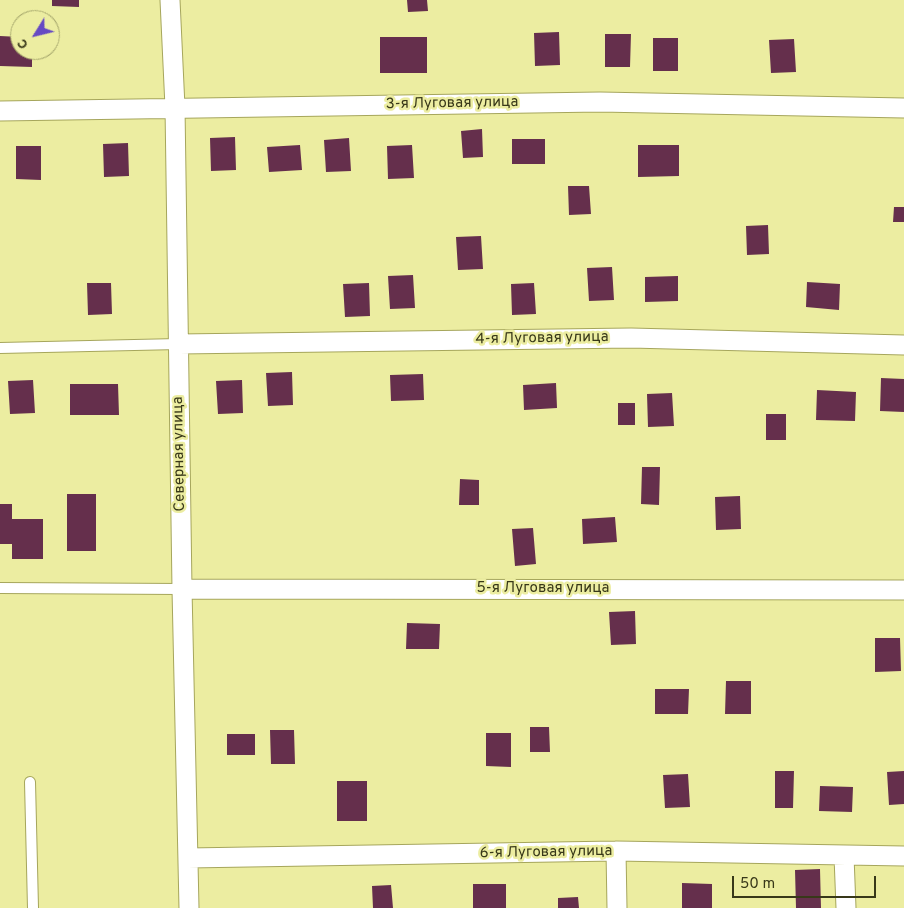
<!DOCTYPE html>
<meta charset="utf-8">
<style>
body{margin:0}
#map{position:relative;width:904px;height:908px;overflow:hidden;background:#eceda1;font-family:Overpass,sans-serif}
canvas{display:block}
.north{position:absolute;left:10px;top:10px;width:50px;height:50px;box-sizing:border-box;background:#eceda1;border:1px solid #a4a56b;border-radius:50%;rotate:234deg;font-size:14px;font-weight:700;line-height:20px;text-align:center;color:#383819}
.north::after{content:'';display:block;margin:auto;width:18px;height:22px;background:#664ac3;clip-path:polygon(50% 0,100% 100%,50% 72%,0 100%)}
.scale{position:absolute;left:732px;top:876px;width:144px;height:22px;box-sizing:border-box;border:2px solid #383819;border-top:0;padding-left:6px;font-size:15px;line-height:18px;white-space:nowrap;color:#383819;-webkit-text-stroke:4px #eceda1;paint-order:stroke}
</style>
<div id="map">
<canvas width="904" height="908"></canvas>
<div class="north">С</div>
<div class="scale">50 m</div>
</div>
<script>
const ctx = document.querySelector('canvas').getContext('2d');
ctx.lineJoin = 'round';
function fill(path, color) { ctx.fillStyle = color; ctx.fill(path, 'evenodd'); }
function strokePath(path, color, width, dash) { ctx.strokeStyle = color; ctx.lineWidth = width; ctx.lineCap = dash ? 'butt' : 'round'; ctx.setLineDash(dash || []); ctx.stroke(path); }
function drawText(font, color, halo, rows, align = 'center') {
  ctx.font = font + ' Overpass,sans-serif'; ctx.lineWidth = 5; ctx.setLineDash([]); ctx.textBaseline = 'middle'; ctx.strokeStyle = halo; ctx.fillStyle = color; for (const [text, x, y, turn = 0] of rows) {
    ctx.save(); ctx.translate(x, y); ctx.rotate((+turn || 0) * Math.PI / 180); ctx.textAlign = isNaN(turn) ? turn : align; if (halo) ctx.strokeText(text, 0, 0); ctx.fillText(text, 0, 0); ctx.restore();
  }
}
fill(new Path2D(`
 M52,0h27v7l-27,-1z
 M407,0h20l1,11 -20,1z
 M559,32l1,33 -25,1 -1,-33z
 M605,34h26l-1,33h-25z
 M0,36l20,1v13h12v17l-32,-1z
 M380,37h47v36h-47z
 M653,38h25v33h-25z
 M794,39l2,33 -25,1 -2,-33z
 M482,129l1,28 -20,1 -2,-27z
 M235,137l1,33 -25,1 -1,-33z
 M349,138l2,33 -25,1 -2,-32z
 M512,139h33v25h-33z
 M128,143l1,33 -25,1 -1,-33z
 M300,145l2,25 -33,2 -2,-25z
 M412,145l2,33 -26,1 -1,-33z
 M638,145h41v31l-41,1z
 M16,146h25v34l-25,-1z
 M568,186h21l2,28 -22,1z
 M894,207h10v15h-11z
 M768,225l1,29 -22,1 -1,-29z
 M481,236l2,33 -25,1 -2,-33z
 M612,267l2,33 -25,1 -2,-33z
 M413,275l2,33 -25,1 -2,-33z
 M678,276v25l-33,1v-25z
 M807,282l33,2 -1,26 -33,-3z
 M87,283h24l1,31 -24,1z
 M369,283l1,33 -25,1 -2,-33z
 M534,283l2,31 -24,1 -1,-31z
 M292,372l1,33 -25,1 -2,-33z
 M423,374l1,26 -33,1 -1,-26z
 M881,378l23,1v33l-24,-1z
 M33,380l2,33 -25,1 -2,-33z
 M242,380l1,33 -25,1 -2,-33z
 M556,383l1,25 -33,2 -1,-25z
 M70,384h48l1,31h-49z
 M817,390l39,2 -1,29 -39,-1z
 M672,393l2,33 -26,1 -1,-33z
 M618,403h17v22h-17z
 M766,414h20v26h-20z
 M642,467h18l-1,38 -18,-1z
 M460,479l19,1v25h-20z
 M67,494h29v57h-29z
 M740,496l1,33 -25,1 -1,-33z
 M0,504h12v15h31v40h-31v-15h-12z
 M615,517l2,25 -34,2 -1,-25z
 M533,528l3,36 -21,2 -3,-37z
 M635,611l1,33 -25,1 -2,-33z
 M407,623l33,1 -1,25h-33z
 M875,638h25l1,33 -26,1z
 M726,681h25v33h-26z
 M655,689h34l-1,25h-33z
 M530,727h19l1,25h-20z
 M270,730h24l1,34h-24z
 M486,733h25v34l-25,-1z
 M227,734h28v21h-28z
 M775,771h19l-1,37h-18z
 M904,771v33l-15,1 -2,-33z
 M688,774l2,33 -25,1 -2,-33z
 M337,781h30v40h-30z
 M820,786l33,1 -1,25 -33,-1z
 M820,869l1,39h-25l-1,-38z
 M682,883l30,1v24h-30z
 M473,884h33v24h-33z
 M391,885l2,23h-20l-1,-22z
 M578,897l1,11h-21v-10z`), '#652f4c');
const lane = new Path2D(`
 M0,348l179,-4
 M0,588l182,1
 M30,782l3,126`);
const street = new Path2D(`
 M170,0l5,107 7,482 7,319
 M0,111l600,-9 304,6
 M179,344l452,-6 273,7
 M182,589l722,1
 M616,851l1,57
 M844,856l2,52
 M188,858l428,-7 288,5`);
strokePath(lane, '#a6a65c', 12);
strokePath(street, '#a6a65c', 21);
strokePath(lane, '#fff', 10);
strokePath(street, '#fff', 19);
drawText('15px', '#383819', '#eceda1', [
 ["3-я Луговая улица",452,104,-1],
 ["4-я Луговая улица",542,339,-1],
 ["Северная улица",180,454,-91],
 ["5-я Луговая улица",543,589],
 ["6-я Луговая улица",546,853,-1]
]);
</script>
